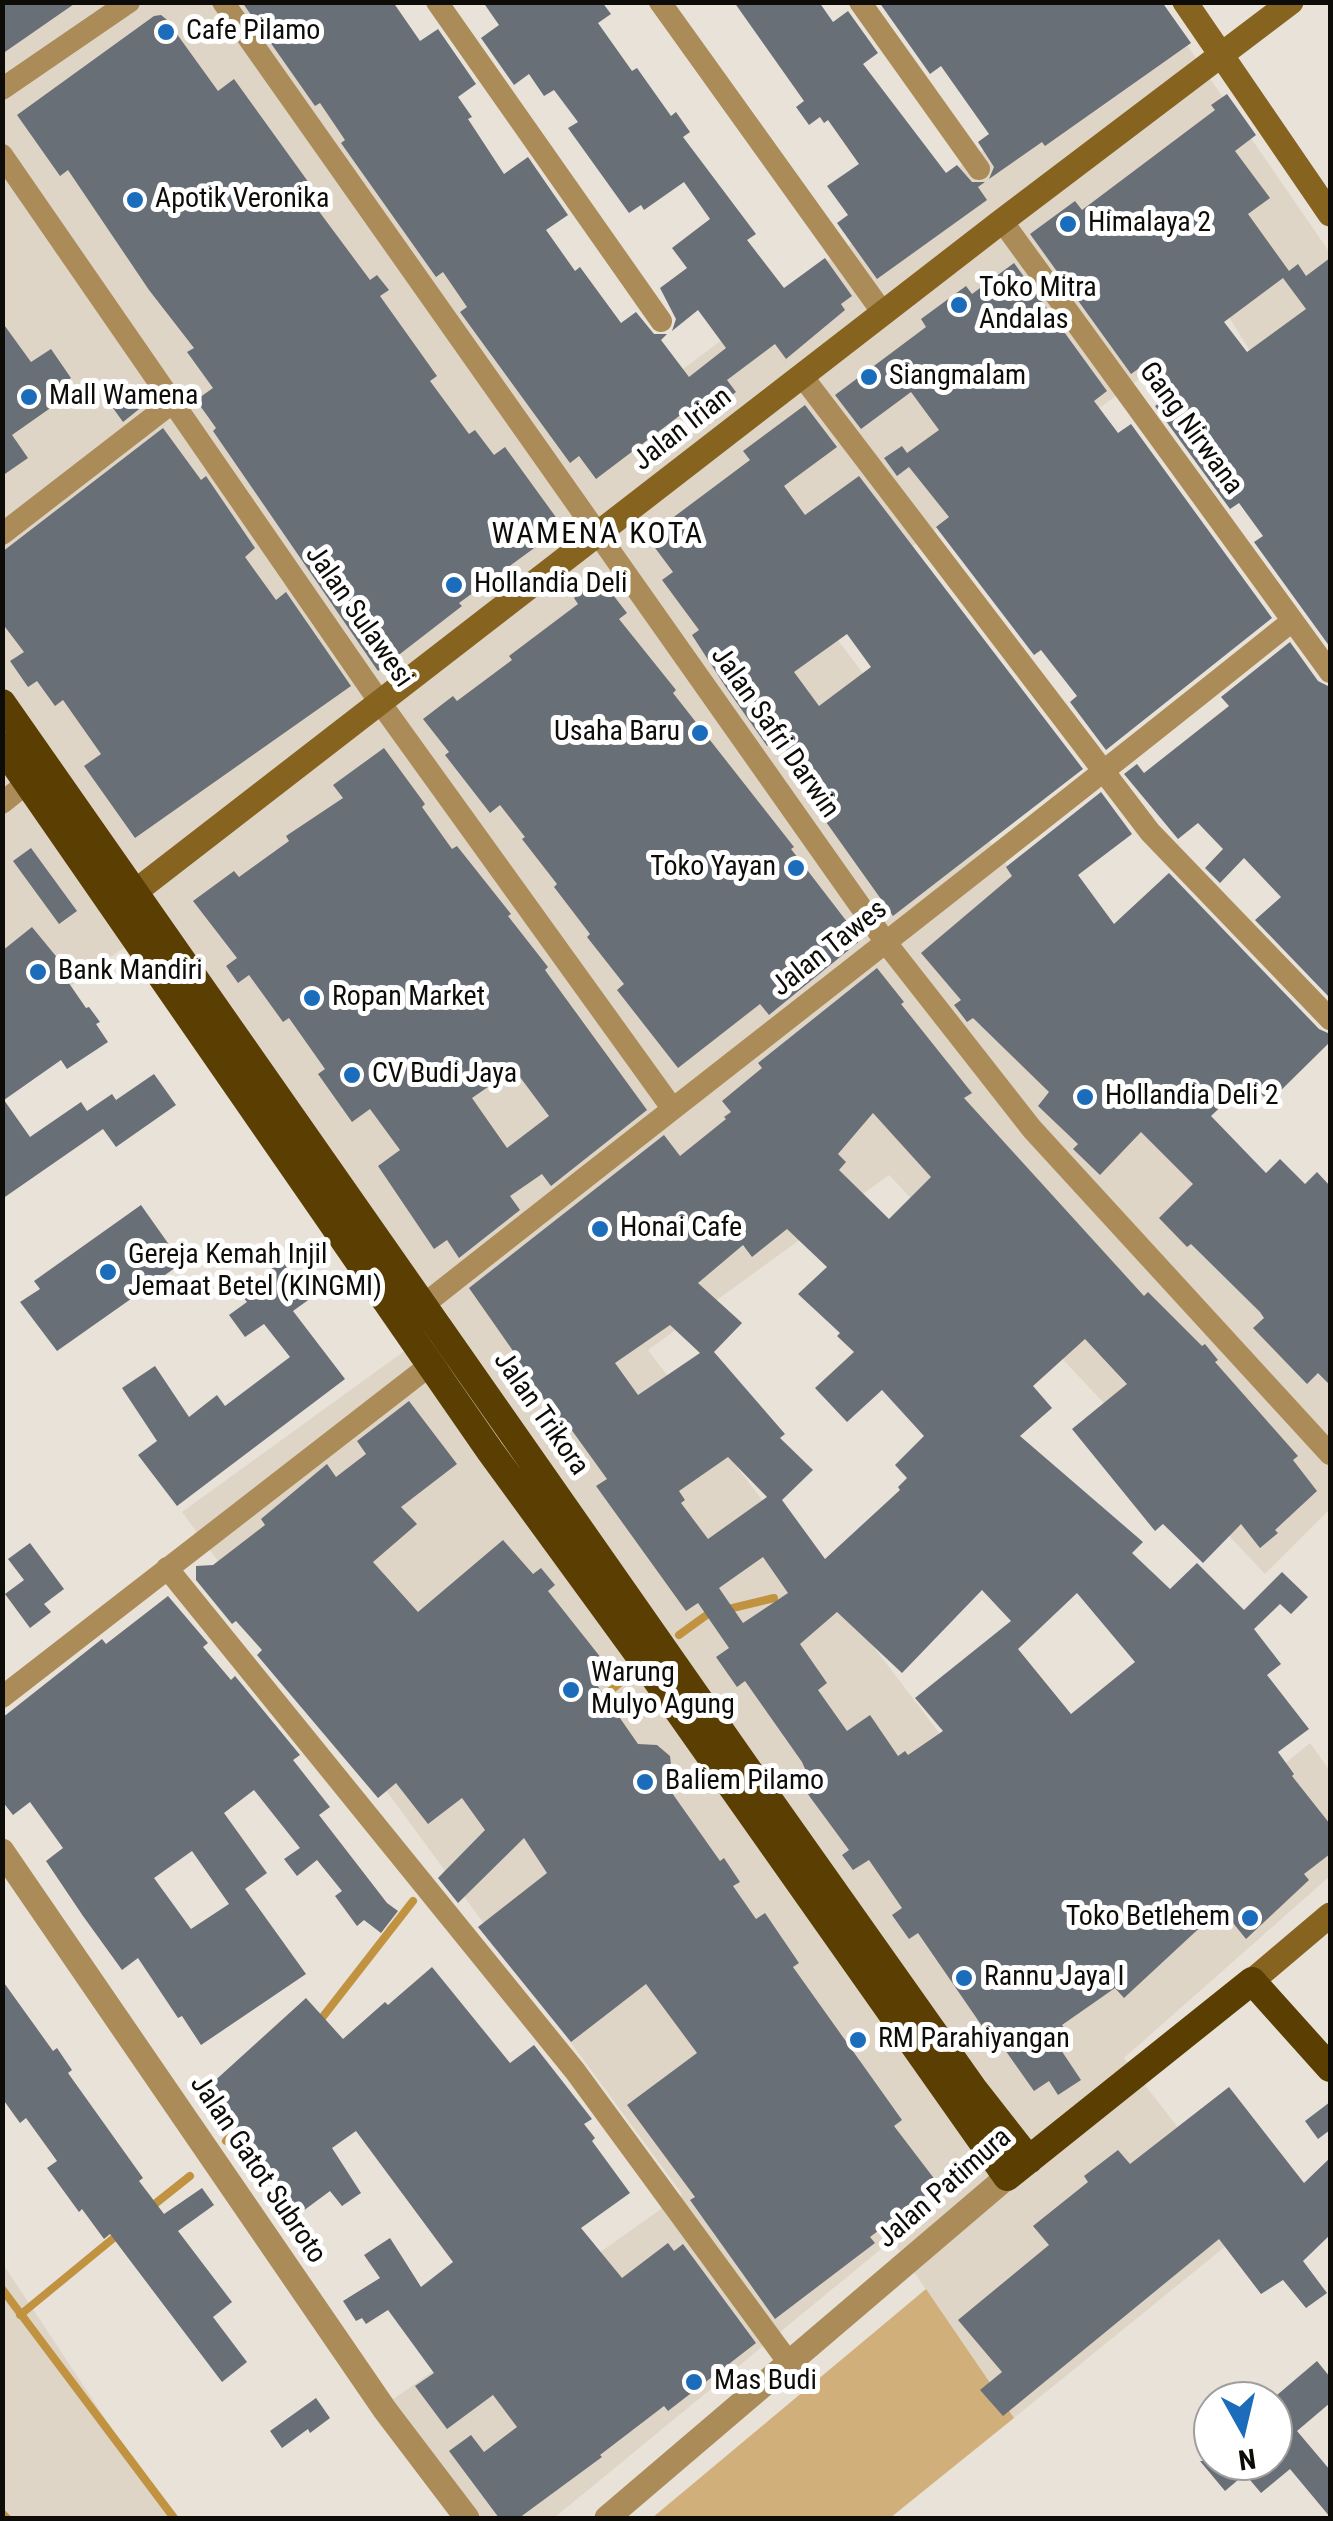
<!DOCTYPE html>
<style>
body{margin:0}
#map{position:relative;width:1333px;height:2521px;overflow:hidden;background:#e8e2d9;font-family:"Roboto Condensed",sans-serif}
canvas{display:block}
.frame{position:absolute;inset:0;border:5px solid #0e0c09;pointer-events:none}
.north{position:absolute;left:1193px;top:2381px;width:100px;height:100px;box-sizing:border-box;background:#fff;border:2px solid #9f9e9d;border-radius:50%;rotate:172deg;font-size:28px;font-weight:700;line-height:40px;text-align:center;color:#0e0c09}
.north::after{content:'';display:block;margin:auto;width:35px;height:45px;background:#1b6cba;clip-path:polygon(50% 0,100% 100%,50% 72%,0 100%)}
</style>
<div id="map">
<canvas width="1333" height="2521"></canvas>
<div class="frame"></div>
<div class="north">N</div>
</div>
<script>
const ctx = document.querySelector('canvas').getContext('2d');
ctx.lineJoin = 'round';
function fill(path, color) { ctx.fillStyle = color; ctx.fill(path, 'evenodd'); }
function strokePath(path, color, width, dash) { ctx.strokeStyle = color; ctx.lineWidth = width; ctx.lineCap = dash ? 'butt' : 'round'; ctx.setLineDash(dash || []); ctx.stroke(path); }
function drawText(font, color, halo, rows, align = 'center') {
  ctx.font = font + ' "Roboto Condensed",sans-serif'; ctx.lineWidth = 10; ctx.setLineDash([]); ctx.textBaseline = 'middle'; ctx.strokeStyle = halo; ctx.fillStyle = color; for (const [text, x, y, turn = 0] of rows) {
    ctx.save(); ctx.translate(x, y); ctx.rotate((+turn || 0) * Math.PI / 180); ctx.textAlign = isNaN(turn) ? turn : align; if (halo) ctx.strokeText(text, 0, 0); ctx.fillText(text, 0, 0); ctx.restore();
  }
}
fill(new Path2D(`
 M3,3h318l334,387 176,-132 276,-196 51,-59 172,250v227l-103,-166 -408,301 324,430 187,210v254l-65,65 -376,-399 -241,175 438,576 224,-183 20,28v105l-206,182 129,166 -239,194 -122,-178 -338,278h-78l-88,-115 294,-209 -500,-682 268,-194 -291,-396 -156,113z
 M3,2264l125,189 52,65h-177z`), '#dfd5c6');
fill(new Path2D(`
 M926,2289l88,129 -124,100h-238z`), '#d0af7b');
strokePath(new Path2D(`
 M679,1635l29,-21 66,-16
 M598,1701l23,-19
 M318,2023l95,-122
 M226,2141l16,-20
 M151,2207l39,-31
 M2,2289l172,229
 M20,2315l101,-83
 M2,2513l5,5`), '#c19341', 8);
fill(new Path2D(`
 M2,2h75l-75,52z
 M242,2h151l27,39 18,-12 38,55 -18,13 14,20 -4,2 36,55 24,-17 40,58 -22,15 29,41 5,-4 41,56 15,-11 18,22h13l-6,6 28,37 37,-29 -28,-38 -26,21 4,-12 -16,-31 27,-20 -15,-20 38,-29 -26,-37 -40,28 -3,-5 -12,8 -61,-85 10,-6 -24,-32 -10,6 -15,-22 -15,11 -33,-47 18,-13 -16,-23h119l9,12 -13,9 34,48 5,-3 34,48 5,-4 14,20 -7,5 73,97 -9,6 37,48 41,-30 27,38 -11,8 4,6 -59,49 -11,-15 -48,36 9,12 -12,9 4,4 -20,15 -13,-16 -99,75 -17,-23 -9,7 -110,-151 7,-5 -24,-35 -7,5 -95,-134 4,-3 -25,-37 -5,3z
 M734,2h85l14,20 15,-11 30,42 -15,11 83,109 11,-8 15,17h13l-7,5 9,13 -110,79 -40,-56 11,-8 -21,-29 32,-22 -31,-44 -4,3 -4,-6 -11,8 -13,-18 8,-6z
 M879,2h283l29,41 -146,103 -3,-4 -53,37 5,-12 -16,-25 11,-8 -48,-68 -11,8z
 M161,15l5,4 52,72 16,-12 88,122 -7,5 55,74 7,-5 12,15 -9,6 57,80 -7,5 39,53 6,-4 19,25 11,-8 58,80 -104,76 3,3 -84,65 -165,-240 3,-3 -20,-28 17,-12 -26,-36 7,-4 -45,-58 -81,-120 -8,6 -43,-61 137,-99z
 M1227,94l29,41 -21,16 35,47 -22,16 41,57 9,-7 8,12 24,-18v389l-76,-105 9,-6 -24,-33 -9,6 -75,-103 7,-5 -24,-32 -7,5 -101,-140 45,-33 7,9 133,-100 -4,-5zM1283,278l23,31 -59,43 -23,-30z
 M1014,263l93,128 -13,10 24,32 13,-9 141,194 -166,132 -36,-48 7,-6 -36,-46 -7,5 -98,-128 13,-10 -40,-50 -12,9 -13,-18 18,-12 5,7 32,-23 -28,-38 -50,37 -26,-34 91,-68 -5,-8 45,-33 6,8z
 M2,322l29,40 20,-13 20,29 -20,13 8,11 -47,33 16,23 -26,18z
 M128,386l15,20 -20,16 -15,-21z
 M805,405l32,42 -53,39 21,29 54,-39 224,293 -190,147 -89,-125 8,-5 -34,-47 -11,7 -42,-60 -33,-51 7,-5 -37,-50 11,-8 -26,-35 103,-77 -7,-9zM847,634l24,33 -52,39 -25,-34z
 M163,428l38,52 5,-4 49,72 -10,9 31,43 10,-8 65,94 -216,152 -51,-72 17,-12 -38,-54 -8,6 -18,-25 -9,6 -18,-26 14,-9 -22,-29v-71z
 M600,578l27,35 -8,6 57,71 -3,3 121,154 -3,2 70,91 -92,75 -9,-11 -82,64 -61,-78 7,-6 -37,-47 3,-3 -36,-47 3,-3 -35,-45 3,-2 -25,-32 -10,8 -45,-58 4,-3 -26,-33 30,-23 4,5 55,-41 -3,-4 69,-52 -4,-6z
 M1290,642l28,39 12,6v311l-75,-78 26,-23 -37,-39 -24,25 -15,-15 18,-19 -25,-26 -20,16 -54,-65 13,-10 7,9 85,-67 -8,-9z
 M384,748l41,56 -3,3 30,42 5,-3 54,68 -3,2 40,51 -3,3 102,140 -96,76 -9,-12 -32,22 10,14 -61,48 -12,-18 -13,9 -56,-83 22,-16 -30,-41 -18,13 -34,-48 7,-5 -36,-51 -6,4 -34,-47 -11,8 -12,-17 11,-8 -44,-57 41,-30 5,6 50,-36 -3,-5 57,-38 -10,-13zM514,1069l35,47 -42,32 -35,-50z
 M1101,792l31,42 -54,41 36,49 55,-51 150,156 11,5v8l-61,60 -21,-21 -37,35 55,57 14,-14 25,25 12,-12 13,14v199l-12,-12 -11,11 -54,-56 11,-10 -4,-6 -69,-68 -4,3 -28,-29 34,-34 -52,-52 -41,43 -27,-26 5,-5 -40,-38 11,-14 -76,-74 -6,4 -13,-17 7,-5 -40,-47 91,-77 -6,-9z
 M31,848l46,63 -18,13 -46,-63z
 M32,927l37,45 -5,4 22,32 3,-1 11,15 -4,2 12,18 -41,27 -6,-9 -57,40 26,37 51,-35 6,9 25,-17 4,6 38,-26 22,31 -60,42 -13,-18 -101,70v-248z
 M877,968l27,34 -3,2 71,89 -8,5 180,198 4,-4 54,54 3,-2 13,16 -3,2 83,94 -5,4 24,31 -42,39 3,3 -18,15 -19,-24 -38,39 -40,-39 -8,7 -83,-102 55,-45 -42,-45 -52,47 19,22 -32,28 123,106 -11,11 38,36 27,-26 47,47 38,-38 26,25 -17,17 -11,-10 -26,25 27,35 -14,11 42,54 -31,23 16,22 -2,2 38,48v30l-26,20 5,6 -63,59 -25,-31 -97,90 -9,-10 -53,37 10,14 -13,8 22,33 -23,15 -9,-14 -15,10 -48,-68 -4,3 -64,-93 -9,6 -17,-24 10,-7 -33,-48 -16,10 -11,-15 7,-5 -53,-72 10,-7 -4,-9 -57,-81 -8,6 -21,-30 13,-9 -31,-45 -12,8 -90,-125 11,-7 -39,-54 -4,3 -30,-43 -17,11 -18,-25 19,-13 -49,-70 195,-153 16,21 46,-37 -2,-2 7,-5 -9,-11 40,-33 -4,-5zM873,1113l58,64 -42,42 -50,-49 7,-8 -8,-8zM787,1229l40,38 -29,27 42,39 -3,3 17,16 -39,36 32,34 35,-32 42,46 -29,29 12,13 -9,9 2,3 -75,69 -43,-59 31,-30 -33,-32 5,-4 -71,-82 28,-29 -44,-40 45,-38 9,12zM670,1325l30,28 -62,42 -23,-32zM728,1457l39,40 -59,42 -27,-36 4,-3 -6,-9zM763,1557l25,36 -45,30 -24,-35zM982,1590l29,31 -96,77 28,33 -35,24 -3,-4 -7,5 -28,-41 -23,16 -29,-41 9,-7 -27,-39 37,-32 65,61zM1077,1593l58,69 -64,52 -53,-65z
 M141,1205l41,58 -125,88 -37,-49 20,-13 -6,-8z
 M282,1261l29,37 -18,13 52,68 -168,127 -39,-51 19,-14 -35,-53 33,-22 34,51 28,-22 8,11 65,-49 -26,-33 -19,13 -16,-22 18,-13 -7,-9z
 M409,1401l48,63 -56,43 16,17 -44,38 45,50 85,-72 30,34 8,-6 14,17 -7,6 65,82 -16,12 41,59 19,1 13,11 1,9 -6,18 55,78 4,-3 16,24 -7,4 23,33 9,-6 34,50 -6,4 109,153 -8,6 45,59 -69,52 5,6 -100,76 -85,-119 5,-3 -68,-92 70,-52 -51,-69 -75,58 -93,-115 69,-54 -23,-35 -66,65 -20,-25 47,-48 -23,-32 -34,26 -32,-41 -18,15 -121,-143 5,-5 -26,-29 -4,3 -36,-44v-14l17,-1 52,-40 -4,-6 66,-55 9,13 30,-23 -9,-13z
 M30,1543l34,46 -20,15 7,8 -21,16 -25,-34 19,-14 -16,-21z
 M168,1596l40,47 -5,4 28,33 4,-4 65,79 -7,5 37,47 -11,8 68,88 11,8 -17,22 -17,-13 -7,6 -22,-30 7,-5 -25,-31 -20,16 -13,-17 16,-11 -46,-58 -30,23 43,60 -22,16 61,85 -105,71 -19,-29 -4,2 -40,-60 -16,12 -39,-54 -37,-55 17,-13 -33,-46 -17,13 -11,-14v-83l100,-79 4,5zM192,1851l37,53 -38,25 -37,-51z
 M432,1967l78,96 24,-18 58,74 -8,5 11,14 -3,3 38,52 -49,35 41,50 46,-35 6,8 9,-7 73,99 -88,68 -4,-5 -64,49 2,2 -83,61h-20l-50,-67 22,-16 13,17 33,-25 -24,-32 -46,34 -32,-43 19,-13 -46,-63 -22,14 -4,-6 -6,3 -13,-20 37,-23 -16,-23 26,-17 31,49 32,-25 -97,-131 -24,17 29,45 -19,13 -12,-15 -31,23 -33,-43 -57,-85 97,-88 37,41 42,-37 3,3z
 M2,1980l51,71 4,-3 15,22 -4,3 75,105 -4,3 25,33 38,-26 12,17 -36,26 54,71 -19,15 34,45 -25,20 -112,-148 -6,5 -22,-30 -3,3 -32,-44 10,-7 -31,-43 -6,5 -18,-25z
 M1229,2087l75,96 26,-25v77l-27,26 24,32 -21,15 -23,-28 -22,14 -42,-55 -216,177 -23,-26 22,-18 -44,-52 91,-75 -16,-19 55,-44 -4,-6 34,-26 12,14z
 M1330,2102v28l-12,9 -13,-18z
 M1317,2361l13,16v26l-33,28 33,39v47l-40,-48 -29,24 -16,-19 -20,17 -25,-30h73v-60h-3z
 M316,2398l14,20 -20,15 -2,-4 -26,19 -12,-17z`), '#696f76');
strokePath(new Path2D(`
 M223,2l664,942 145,185 298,325
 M437,2l224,319
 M660,2l223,311
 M860,2l119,167
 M2,89l127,-87
 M2,155l377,546 293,407
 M1002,221l328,451
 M802,376l348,456 180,187
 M2,534l171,-132
 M2,803l25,-20
 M412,1314c293,-232 589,-459 880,-693
 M167,1568l408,503 214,292
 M2,1697l440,-341`), '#ab8c59', 22);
strokePath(new Path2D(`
 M2,1851l383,559 82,108
 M607,2518l400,-341`), '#ab8c59', 25);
strokePath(new Path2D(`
 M1185,2l145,212
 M118,905l884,-684 289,-219
 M1252,1981l78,-66`), '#876320', 25);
strokePath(new Path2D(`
 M2,703l746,1067 227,321 54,69
 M2,746l488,705 151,207 366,519 245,-196 78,87`), '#5a3e02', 28);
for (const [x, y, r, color] of [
 [166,32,10,"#1b6cba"],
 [135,200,10,"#1b6cba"],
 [1068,224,10,"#1b6cba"],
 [959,305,10,"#1b6cba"],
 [869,377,10,"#1b6cba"],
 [29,397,10,"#1b6cba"],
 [454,585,10,"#1b6cba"],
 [700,733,10,"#1b6cba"],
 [796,868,10,"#1b6cba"],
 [38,972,10,"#1b6cba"],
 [312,998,10,"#1b6cba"],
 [352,1075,10,"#1b6cba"],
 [1085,1097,10,"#1b6cba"],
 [600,1229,10,"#1b6cba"],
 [108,1272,10,"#1b6cba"],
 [571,1690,10,"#1b6cba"],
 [645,1782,10,"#1b6cba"],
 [1250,1918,10,"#1b6cba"],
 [964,1978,10,"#1b6cba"],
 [858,2040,10,"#1b6cba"],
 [694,2382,10,"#1b6cba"]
]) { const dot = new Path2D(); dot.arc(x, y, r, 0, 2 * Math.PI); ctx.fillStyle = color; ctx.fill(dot); strokePath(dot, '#fff', 4); }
drawText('28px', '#0e0c09', '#fff', [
 ["Cafe Pilamo",186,32],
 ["Apotik Veronika",155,200],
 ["Himalaya 2",1088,224],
 ["Toko Mitra",979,289],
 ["Andalas",979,321],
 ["Siangmalam",889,377],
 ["Mall Wamena",49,397],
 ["Hollandia Deli",474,585],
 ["Usaha Baru",680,733,"right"],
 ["Toko Yayan",776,868,"right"],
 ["Bank Mandiri",58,972],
 ["Ropan Market",332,998],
 ["CV Budi Jaya",372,1075],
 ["Hollandia Deli 2",1105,1097],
 ["Honai Cafe",620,1229],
 ["Gereja Kemah Injil",128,1256],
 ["Jemaat Betel (KINGMI)",128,1288],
 ["Warung",591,1674],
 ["Mulyo Agung",591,1706],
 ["Baliem Pilamo",665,1782],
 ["Toko Betlehem",1230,1918,"right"],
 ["Rannu Jaya I",984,1978],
 ["RM Parahiyangan",878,2040],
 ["Mas Budi",714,2382]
], 'left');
drawText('28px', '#0e0c09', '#fff', [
 ["Gang Nirwana",1190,429,54],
 ["Jalan Irian",683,430,-38],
 ["Jalan Sulawesi",358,617,55],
 ["Jalan Safri Darwin",774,733,55],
 ["Jalan Tawes",830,949,-38],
 ["Jalan Trikora",540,1414,55],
 ["Jalan Gatot Subroto",257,2170,56],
 ["Jalan Patimura",945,2189,-41]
]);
ctx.letterSpacing = '2.5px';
drawText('30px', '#0e0c09', '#fff', [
 ["WAMENA KOTA",598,535]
]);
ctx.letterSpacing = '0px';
</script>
